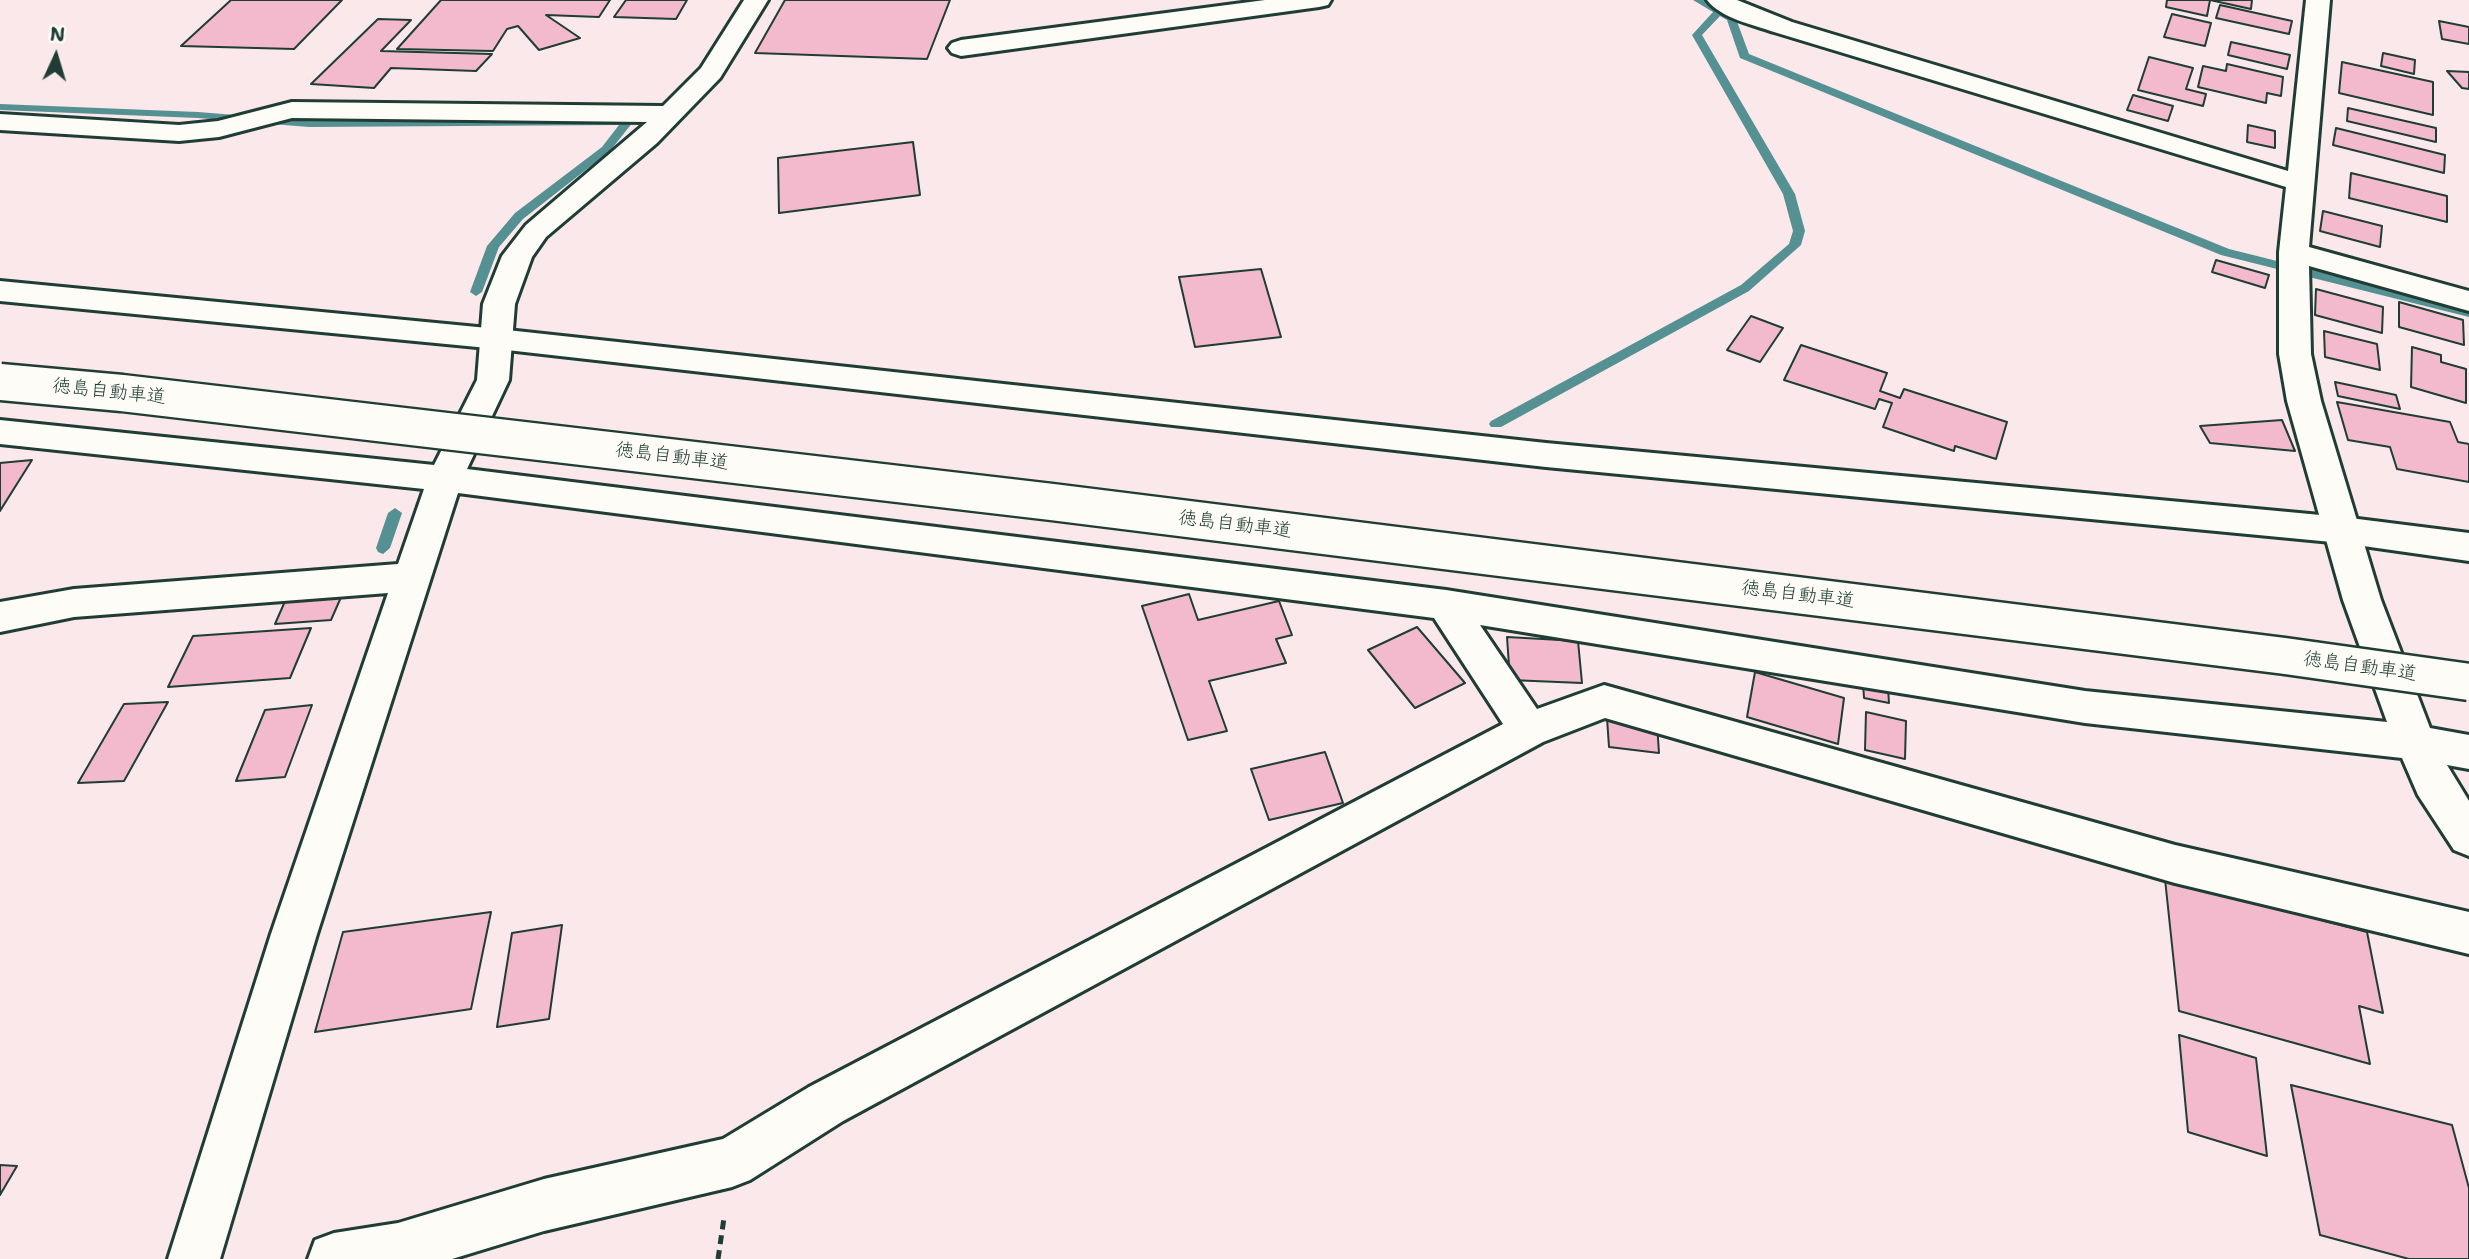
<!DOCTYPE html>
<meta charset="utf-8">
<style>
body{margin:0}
#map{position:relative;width:2469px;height:1259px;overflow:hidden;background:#fae8ea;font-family:"Shantell Sans",sans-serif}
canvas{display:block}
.north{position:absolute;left:21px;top:21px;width:70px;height:70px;-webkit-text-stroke:5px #fdfcf7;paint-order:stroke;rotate:4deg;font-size:19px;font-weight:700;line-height:28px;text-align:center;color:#1f3d34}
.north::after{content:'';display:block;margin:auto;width:24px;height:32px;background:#1f3d34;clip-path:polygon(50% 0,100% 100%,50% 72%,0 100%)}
</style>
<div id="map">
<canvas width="2469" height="1259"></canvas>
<div class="north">N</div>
</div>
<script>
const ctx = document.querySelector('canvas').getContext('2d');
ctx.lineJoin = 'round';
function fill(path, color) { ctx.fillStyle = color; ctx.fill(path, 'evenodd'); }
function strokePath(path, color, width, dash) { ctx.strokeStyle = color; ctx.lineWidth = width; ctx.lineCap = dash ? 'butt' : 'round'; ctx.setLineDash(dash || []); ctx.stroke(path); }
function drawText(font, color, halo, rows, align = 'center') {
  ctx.font = font + ' "Shantell Sans","Klee One",sans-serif'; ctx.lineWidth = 6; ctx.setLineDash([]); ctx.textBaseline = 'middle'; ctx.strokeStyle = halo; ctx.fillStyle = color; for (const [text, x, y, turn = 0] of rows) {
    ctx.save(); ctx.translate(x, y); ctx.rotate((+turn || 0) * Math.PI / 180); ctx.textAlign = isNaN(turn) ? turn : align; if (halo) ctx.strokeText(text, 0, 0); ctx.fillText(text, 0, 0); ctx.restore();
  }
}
fill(new Path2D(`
 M1693,0h12l30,16 14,38 480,195 240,60v8l-248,-62 -481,-197 -13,-38 -7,-4 -18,19 93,159 10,37 -4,14 -52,46 -248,136h-10l-2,-3 2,-3 250,-136 48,-41 4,-13 -10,-37 -91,-159 21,-23z
 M0,104l198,8 111,9 319,-2 5,3 -23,29 -87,68 -24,28 -17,45 -6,4 -6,-4 17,-46 28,-33 87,-66 17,-22 -310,2 -111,-9 -198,-8z
 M395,508l7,5 -12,35 -7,6 -5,-2 -2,-4 12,-35z`), '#559193');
const building = new Path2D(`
 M231,0h111l-48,49 -113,-3z
 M441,0h169l-11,17 -53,-2 34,23 -41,12 -21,-24 -11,3 -14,22 -96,-2z
 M626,0h61l-11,19 -62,-2z
 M785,0h165l-23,59 -172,-6z
 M2167,0h85l-1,9 -41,-9 -3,16 -41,-9z
 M2220,5l72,16 -3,13 -73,-16z
 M2172,14l39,9 -6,23 -41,-9z
 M378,19l33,1 -30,31 111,3 -16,17 -85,-3 -17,20 -63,-4z
 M2439,21l30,6v17l-27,-5z
 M2231,42l59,13 -3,14 -59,-14z
 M2383,53l32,7 -1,14 -33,-8z
 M2149,57l44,11 -7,21 20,5 -3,12 -65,-16z
 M2342,62l91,20v33l-94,-22z
 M2227,64l56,13 -2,19 -14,-3 -1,10 -68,-16 5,-21 23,5z
 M2447,71l22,1v17l-7,-1z
 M2133,95l40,11 -5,15 -41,-11z
 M2348,108l88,20v14l-89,-21z
 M2248,125l27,6v17l-28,-6z
 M2336,128l109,27 -1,18 -111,-28z
 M913,142l7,53 -141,18 -1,-55z
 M2351,173l96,23v26l-98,-24z
 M2323,211l59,15 -2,21 -60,-16z
 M2216,260l53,15 -4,13 -53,-16z
 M1261,269l20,68 -86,10 -16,-70z
 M2316,289l67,18 -1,26 -67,-18z
 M2399,302l64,18 1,25 -65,-18z
 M1751,316l32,12 -23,34 -33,-12z
 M2324,331l53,13 3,26 -55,-13z
 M1801,345l86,28 -7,18 20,7 4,-9 103,33 -11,37 -41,-13 -1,5 -71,-24 9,-24 -13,-4 -4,10 -91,-29z
 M2412,347l29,8v7l25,7v34l-55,-16z
 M2335,382l61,13 4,14 -62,-13z
 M2337,402l113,20 8,20 11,2v38l-72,-13 -7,-22 -42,-7z
 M2282,420l13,31 -85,-8 -10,-17z
 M32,460l-32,51v-48z
 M1189,594l9,26 81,-19 13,34 -16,4 10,24 -77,18 18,50 -39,9 -46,-134z
 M342,595l-11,25 -56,4 11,-25z
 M1417,627l48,56 -50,25 -47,-58z
 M311,628l-21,50 -122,9 25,-51z
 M1507,637l71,4 4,42 -72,-3z
 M1755,672l89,26 -6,46 -91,-27z
 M1863,683l25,5 1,15 -25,-5z
 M168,702l-44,79 -46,2 46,-79z
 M312,705l-27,72 -49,4 29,-71z
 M1866,712l40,9 -1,38 -40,-9z
 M1607,718l50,6 2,29 -50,-6z
 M1325,752l18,51 -74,17 -18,-51z
 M2165,879l202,53 16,81 -24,-7 11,58 -191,-53z
 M491,912l-20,97 -156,23 28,-100z
 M562,925l-13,94 -52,8 15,-94z
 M2179,1035l77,23 11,98 -79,-24z
 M2291,1085l161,40 17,63v71h-60l-89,-24z
 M0,1165l17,1 -17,29z`);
fill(building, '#f3bacd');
strokePath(building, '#1f3d34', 2);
const minor = new Path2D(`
 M744,0h24l-48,78 -63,65 -111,94 -14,20 -17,47 -6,76 -42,89 979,121 639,101 302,31 -44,-122 -56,-199 -8,-47v-102l7,-65 -512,-155c-20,-7 -54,-14 -67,-32h30l55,22 496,149 18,-171h24l-21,247 160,44v20l-160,-45 2,88 10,47 60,199 49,128 39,7v34l-22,-4 22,36v55l-15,-6 -36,-55 -16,-37 -317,-35 -605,-98 57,84 67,-24 571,160 294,67v42l-294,-71 -570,-165 -62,24 -700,379 -93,59 -18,7 -188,44 -92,28h-144l7,-19 19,-7 64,-10 146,-44 179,-40 86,-52 694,-363 -69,-106 -976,-125 -141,441 -97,325h-52l103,-325 117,-341 -314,24 -74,15v-30l74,-13 324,-25 26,-75 -424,-45v-24l434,45 43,-85 6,-76 19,-48 24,-31 121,-103 -355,-4 -73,19 -40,4 -179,-11v-16l179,11 39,-4 74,-19 371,4 38,-38z
 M1265,0h66l-3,5 -9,2 -358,49 -9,-3 -4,-5 4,-5 9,-3z`);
const tertiary = new Path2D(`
 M0,281l498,48 1048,114 796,74 127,16v28l-127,-18 -796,-76 -1048,-118 -498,-48z`);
strokePath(minor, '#1f3d34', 6);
strokePath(tertiary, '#1f3d34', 6);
strokePath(new Path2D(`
 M718,1259l6,-41`), '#1f3d34', 5, [9, 6]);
fill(minor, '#fdfcf7');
fill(tertiary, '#fdfcf7');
const motorwayBridge = new Path2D(`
 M0,382l122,11 930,109 1233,154 184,26`);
strokePath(motorwayBridge, '#1f3d34', 41, []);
strokePath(motorwayBridge, '#fdfcf7', 36);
drawText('19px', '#1f3d34', '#fdfcf7', [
 ["徳島自動車道",109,392,6],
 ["徳島自動車道",672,457,7],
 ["徳島自動車道",1235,525,7],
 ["徳島自動車道",1798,595,7],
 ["徳島自動車道",2360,667,8]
]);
</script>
